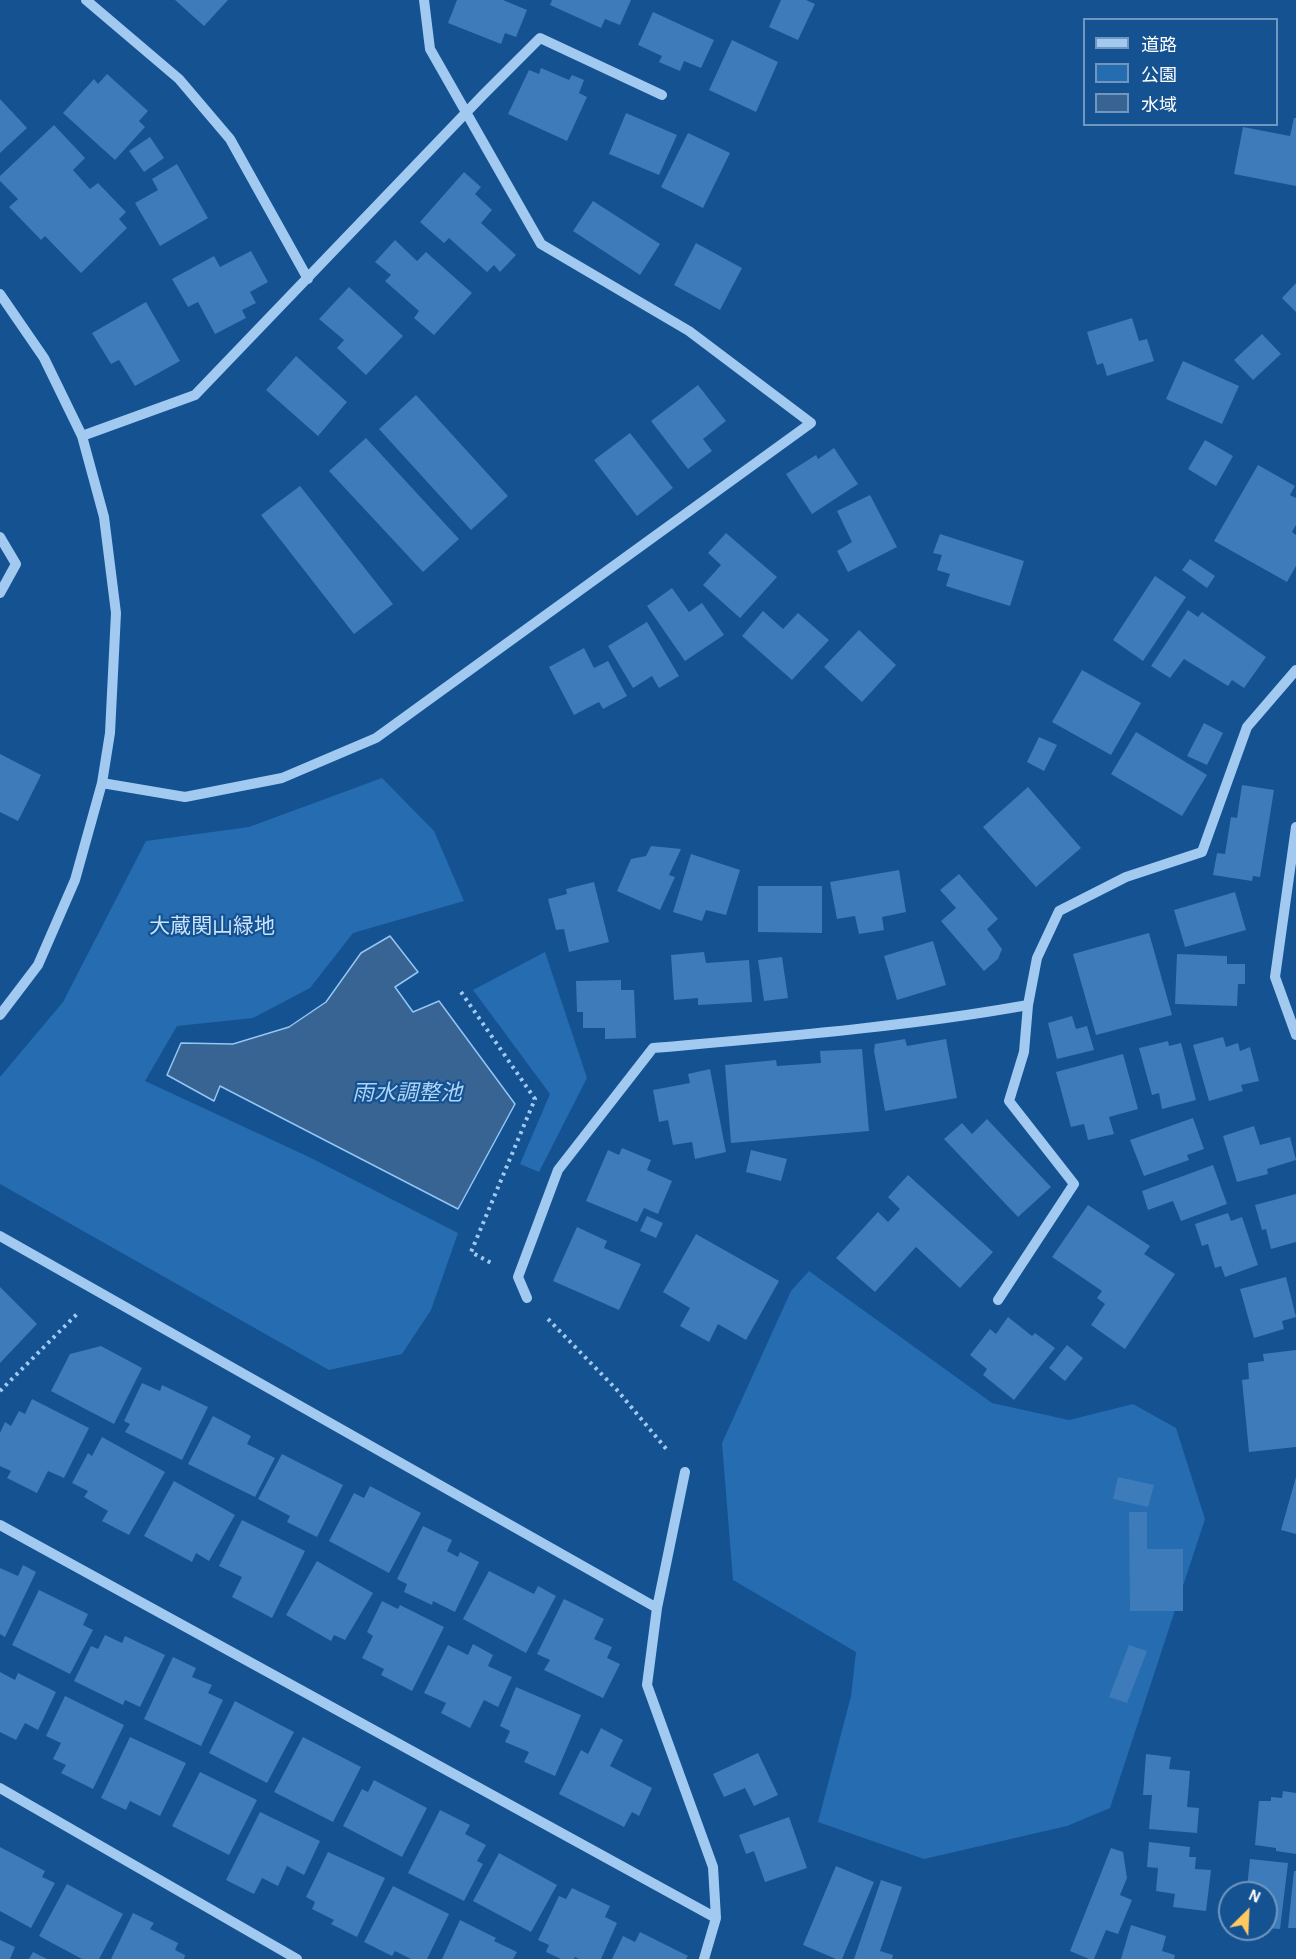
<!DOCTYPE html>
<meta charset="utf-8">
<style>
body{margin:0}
#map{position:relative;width:1296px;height:1959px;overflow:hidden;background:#145292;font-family:"Alegreya Sans","Noto Sans JP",sans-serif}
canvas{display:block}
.legend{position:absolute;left:1083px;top:18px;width:195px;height:108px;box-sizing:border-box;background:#145292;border:2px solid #7297be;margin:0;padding:8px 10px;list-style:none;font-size:18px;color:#fff}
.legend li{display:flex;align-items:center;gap:12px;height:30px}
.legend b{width:30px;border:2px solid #7297be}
.north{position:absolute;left:1218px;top:1881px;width:60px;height:60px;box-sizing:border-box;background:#145292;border:2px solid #7297be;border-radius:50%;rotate:24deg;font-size:16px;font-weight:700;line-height:24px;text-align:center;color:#fff}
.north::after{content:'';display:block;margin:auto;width:21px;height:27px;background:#ffc962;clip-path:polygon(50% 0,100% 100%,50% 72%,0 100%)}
</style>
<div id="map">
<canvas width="1296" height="1959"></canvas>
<ul class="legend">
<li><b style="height:8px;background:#a2caf1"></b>道路</li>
<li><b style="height:16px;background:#266cb1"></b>公園</li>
<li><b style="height:16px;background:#376492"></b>水域</li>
</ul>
<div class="north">N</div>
</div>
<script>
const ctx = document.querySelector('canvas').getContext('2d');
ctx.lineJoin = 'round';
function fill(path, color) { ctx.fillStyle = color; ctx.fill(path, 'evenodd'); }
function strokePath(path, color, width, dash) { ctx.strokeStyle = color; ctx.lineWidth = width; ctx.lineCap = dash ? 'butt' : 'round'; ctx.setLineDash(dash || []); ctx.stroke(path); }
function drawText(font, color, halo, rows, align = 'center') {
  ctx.font = font + ' "Alegreya Sans","Noto Sans JP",sans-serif'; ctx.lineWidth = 4.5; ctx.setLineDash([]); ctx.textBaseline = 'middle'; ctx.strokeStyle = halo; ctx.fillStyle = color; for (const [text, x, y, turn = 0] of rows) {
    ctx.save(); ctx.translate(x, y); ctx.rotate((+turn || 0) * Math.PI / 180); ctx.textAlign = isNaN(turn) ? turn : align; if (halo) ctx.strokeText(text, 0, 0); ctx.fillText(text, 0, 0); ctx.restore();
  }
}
fill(new Path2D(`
 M382,778l52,53 30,70 -111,32 -43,55 -57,30 -76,8 -32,55 164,76 149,76 -27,77 -29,44 -73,16 -329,-186v-107l63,-75 83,-161 103,-14z
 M545,952l42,126 -48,94 -19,-8 30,-70 -77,-104z
 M809,1271l183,132 77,17 64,-16 43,24 29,91 -95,289 -43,18 -143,33 -106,-37 33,-126 5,-44 -123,-72 -11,-137 69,-152z`), '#266cb1');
const water = new Path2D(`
 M390,936l28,36 -23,15 18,25 26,-11 76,103 -57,105 -238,-123 -6,15 -47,-26 14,-32 52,1 56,-17 37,-25 35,-49z`);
fill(water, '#376492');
strokePath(water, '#94c6f4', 1.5);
fill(new Path2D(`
 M175,0h53l-24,26z
 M457,0h46l24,10 -11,27 -11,-4 -4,11 -53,-21z
 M552,0h79l-11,25 -15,-6 -4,9 -51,-23z
 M781,0h25l9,4 -17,36 -29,-13z
 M653,12l61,28 -13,28 -17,-7 -4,10 -21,-9 3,-6 -24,-11z
 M732,40l46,22 -22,50 -47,-22z
 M541,68l28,12 3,-5 12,5 -5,13 8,4 -20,44 -59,-27 21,-44 10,4z
 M107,74l41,37 -9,10 6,6 -30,33 -52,-47 31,-34 4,5z
 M0,99l27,29 -27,25z
 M626,113l51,22 -18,40 -50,-21z
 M1294,118h2v68l-62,-12 9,-47 47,9z
 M54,125l31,33 -12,12 17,19 8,-6 28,29 -7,7 8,9 -46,45 -36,-37 -4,4 -32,-33 9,-8 -18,-18v-5z
 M688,133l42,20 -27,55 -42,-21z
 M150,137l14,21 -20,14 -15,-21z
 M177,164l31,54 -48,28 -25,-43 23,-13 -6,-11z
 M464,172l17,15 -6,7 17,16 -11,13 35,32 -16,17 -6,-7 -7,7 -38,-34 -5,5 -24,-21z
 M593,201l67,43 -20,31 -67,-44z
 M395,240l22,21 9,-9 46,41 -38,42 -20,-17 5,-7 -34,-30 6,-6 -16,-13z
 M696,243l46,25 -22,42 -46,-25z
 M251,251l17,31 -18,10 6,11 -14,7 4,8 -31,16 -17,-32 -10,5 -16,-28 42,-23 6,11z
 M1296,283v29l-14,-14z
 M349,287l54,49 -37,39 -29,-27 7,-8 -25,-21z
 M146,302l34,59 -45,25 -16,-26 -8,4 -19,-31z
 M1132,318l7,23 8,-2 7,22 -47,15 -4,-13 -6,2 -10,-33z
 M1262,334l19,20 -28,26 -19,-20z
 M296,356l51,46 -29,34 -52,-46z
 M1183,361l56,25 -17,38 -56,-25z
 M698,385l28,36 -23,18 9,12 -24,18 -37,-48z
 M416,395l92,101 -37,34 -92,-101z
 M630,433l43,55 -36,28 -43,-56z
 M366,438l93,101 -36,33 -94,-101z
 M1205,440l28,16 -17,30 -28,-17z
 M834,448l24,36 -46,30 -26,-40 30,-19 2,4z
 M1258,465l37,21 -5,9 6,3v27l-4,7 4,3v31l-9,16 -73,-41z
 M300,486l93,118 -39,30 -93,-119z
 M870,495l27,52 -49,25 -11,-21 15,-9 -15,-31z
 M726,533l51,44 -37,41 -37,-33 18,-20 -13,-12z
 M940,534l84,27 -14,45 -64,-20 4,-12 -13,-4 5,-15 -9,-2z
 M1190,559l25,17 -8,12 -25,-18z
 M1155,576l31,21 -43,64 -30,-21z
 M672,588l17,24 13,-9 22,32 -39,26 -38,-55z
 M1188,610l10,7 4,-5 64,45 -22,31 -12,-8 -4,6 -44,-27 -14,19 -19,-12z
 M763,611l20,18 15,-16 31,27 -37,40 -50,-44z
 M647,622l32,54 -20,12 -7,-12 -19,12 -25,-42z
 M859,630l37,35 -34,37 -38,-35z
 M584,648l10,20 14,-7 19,35 -24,13 -4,-7 -25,13 -25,-48z
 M1082,670l59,33 -30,52 -59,-33z
 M1204,723l19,10 -16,32 -20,-9z
 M1136,732l71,43 -25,41 -71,-42z
 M1039,737l18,8 -13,26 -17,-9z
 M0,754l41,21 -23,46 -18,-9z
 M1242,785l32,5 -14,87 -7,-1 -1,5 -39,-6 4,-22 8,1 6,-37 6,1z
 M1028,787l53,61 -45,39 -53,-60z
 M651,846l30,3 -12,26 6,2 -15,33 -43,-19 14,-32 15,-3z
 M691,854l49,16 -14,45 -20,-5 -4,11 -29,-9z
 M899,870l7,42 -24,5 2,13 -25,4 -4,-18 -18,3 -7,-37z
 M959,874l39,45 -11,10 15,20 -4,10 -14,12 -43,-50 15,-13 -16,-18z
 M594,882l15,60 -40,10 -5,-23 -8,1 -8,-31 19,-5 -1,-5z
 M758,886h64v47l-64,-1z
 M1235,892l11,38 -61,17 -11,-37z
 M1149,933l23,82 -76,20 -23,-81z
 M933,941l13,44 -49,15 -13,-44z
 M704,952l2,11 43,-3 3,42 -54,3v-7l-24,2 -3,-45z
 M1177,954l50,2v8h18v20h-7l-1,22 -62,-2z
 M782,957l6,41 -24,3 -6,-41z
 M621,980v10h13l2,48 -31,1v-11h-22v-16h-6l-1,-31z
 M1072,1016l4,13 11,-3 7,24 -37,9 -9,-36z
 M1223,1037l3,10 12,-4 2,8 10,-4 9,34 -18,4 2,6 -34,10 -16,-56z
 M905,1039l2,7 39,-7 11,59 -72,13 -11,-60 1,-7z
 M1168,1041l1,5 12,-3 15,57 -34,9 -3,-16 -7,2 -13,-47z
 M862,1049l7,82 -138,12 -6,-78 51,-5 1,6 44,-3 -1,-12z
 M1123,1054l15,55 -29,8 5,17 -26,6 -4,-16 -13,3 -15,-55z
 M710,1069l16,83 -31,7 -3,-17 -19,3 -5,-25 -9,2 -6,-32 37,-7 -2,-9z
 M1193,1118l11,31 -17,6 2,5 -45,16 -14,-36z
 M987,1119l64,68 -33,30 -74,-78 18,-16 10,11z
 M1254,1126l6,19 30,-8 6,23 -29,9 1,5 -31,8 -14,-46z
 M622,1148l29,12 -4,10 25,11 -14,33 -14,-6 -7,14 -51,-21 22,-51 11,5z
 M751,1150l36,9 -6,22 -35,-9z
 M1213,1165l14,39 -46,17 -8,-20 -25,9 -6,-19z
 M908,1175l85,77 -33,36 -44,-41 -41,45 -39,-34 42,-46 10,10 12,-13 -12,-12z
 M1296,1194v48l-25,7 -5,-20 -4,1 -7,-25z
 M1088,1205l62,41 -6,8 31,20 -50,75 -34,-24 14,-21 -8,-6 5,-7 -50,-34z
 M1228,1213l3,8 11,-4 16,48 -33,12 -4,-11 -6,2 -7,-24 -6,2 -7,-22z
 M647,1216l16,7 -7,15 -16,-7z
 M577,1227l30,14 -3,7 37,16 -22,46 -66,-29z
 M696,1234l83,47 -33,59 -28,-16 -9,18 -29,-16 10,-18 -27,-16z
 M1286,1277l10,40 -14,4 2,8 -30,9 -14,-49z
 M0,1287l37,37 -37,39z
 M1008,1317l24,19 3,-3 20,15 -41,52 -31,-25 4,-6 -17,-14 20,-26 6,5z
 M1067,1345l16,13 -18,23 -16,-13z
 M101,1346l41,22 -28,56 -63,-33 19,-37z
 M1296,1350v97l-47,5 -7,-72 7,-1 -1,-16 16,-2 -1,-7z
 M142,1383l18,8 2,-6 46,22 -26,53 -57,-28 5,-8 -6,-3z
 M32,1399l57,29 -25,50 -16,-7 -11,22 -30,-15 4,-7 -11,-5v-33l5,-11 6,4 8,-15 6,3z
 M213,1416l38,20 -4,8 28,14 -20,39 -67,-33z
 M102,1437l63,35 -36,63 -27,-14 6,-10 -24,-14 4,-6 -16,-8 16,-30 4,3z
 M282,1454l61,31 -26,52 -30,-15 3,-6 -32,-17z
 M1118,1477l36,8 -6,22 -35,-8z
 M1296,1477v57l-15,-4z
 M174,1481l61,34 -26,46 -13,-8 -4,9 -48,-26z
 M370,1486l51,27 -32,60 -60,-32 25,-48 10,5z
 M1129,1512h18v37h36v62h-53z
 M242,1520l63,31 -33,67 -40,-21 10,-20 -23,-11z
 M423,1526l29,14 -5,11 11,6 2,-5 19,10 -24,50 -22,-11 -1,4 -28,-13 3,-8 -10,-5z
 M317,1561l56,32 -28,47 -11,-5 -3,6 -45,-26z
 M23,1565l13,7 -31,65 -5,-3v-66l18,8z
 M489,1571l45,23 4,-8 18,10 -30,57 -63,-34z
 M39,1590l49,24 -5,11 10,5 -23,44 -58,-29z
 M564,1599l40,20 -10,20 18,8 -5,11 13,6 -17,34 -59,-28 6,-10 -13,-6z
 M382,1601l16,8 2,-4 44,22 -32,64 -31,-16 3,-6 -22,-11 11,-22 -6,-4z
 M105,1635l17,8 3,-7 40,19 -25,52 -15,-7 -2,5 -49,-24 17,-35 7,3z
 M473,1644l20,11 -5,11 24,11 -14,30 -14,-7 -14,28 -29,-15 5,-10 -22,-10 24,-48 20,10z
 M1129,1645l18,6 -20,52 -18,-6z
 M173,1657l23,11 -4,9 20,8 -4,8 15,7 -22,46 -57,-27z
 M0,1672l15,8 3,-7 38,19 -18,38 -13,-7 -9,17 -16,-8z
 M516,1687l65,28 -26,61 -31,-14 5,-10 -24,-10 5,-11 -10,-5z
 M65,1696l59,29 -31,64 -32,-16 5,-8 -13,-6 8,-16 -15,-7z
 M235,1701l59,31 -27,51 -58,-30z
 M601,1728l22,12 -13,26 42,22 -13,28 -7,-4 -8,15 -65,-33 22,-44 7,4z
 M130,1737l56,26 -26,53 -30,-15 -4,9 -25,-12z
 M303,1737l58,30 -28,55 -59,-30z
 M758,1753l20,42 -24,11 -9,-18 -21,9 -11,-23z
 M1146,1754l25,3 -2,12 21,2 -3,36 12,1 -2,25 -48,-4 3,-34h-9z
 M200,1772l57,28 -28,55 -57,-29z
 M374,1780l53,28 -25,49 -59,-31 19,-37 6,3z
 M1283,1791l13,2v61l-20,-3v-3l-21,-3 4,-44h12v-4l11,1z
 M440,1810l30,15 -5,9 21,11 -9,16 6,3 -19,37 -56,-28z
 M260,1812l60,29 -16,34 -17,-9 -9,20 -16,-8 -8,16 -28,-14z
 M789,1817l18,51 -42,14 -11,-31 -8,3 -7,-19z
 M1149,1842l41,5 -1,10h7l-1,12 16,1 -5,41 -33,-4 2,-13 -19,-3 2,-23 -11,-1z
 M0,1847l45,24 -3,6 13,6 -24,45 -31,-17z
 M1111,1848l12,4 4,26 -7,17 12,5 -14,34 -12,-4 -12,29h-5l-19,-8z
 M328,1852l57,26 -28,59 -26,-13 3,-4 -22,-11 3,-7 -9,-5z
 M499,1853l58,32 -26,47 -58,-31z
 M1250,1859l38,4 -8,66 -14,-1v-35h-28l1,-7 8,1z
 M836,1866l38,16 -32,77h-6l-33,-14z
 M1294,1871h2v57h-8z
 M881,1880l21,7 -22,64 13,4 -1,4h-38z
 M67,1884l56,30 -24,45h-17l-43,-23z
 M393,1886l56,28 -22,45h-16l-16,-8 -3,5 -28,-14z
 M572,1888l38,18 -5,11 12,6 -16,36h-22l-4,-2 -1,2h-13l-15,-7 3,-7 -11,-5 21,-44 7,3z
 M133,1913l21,10 -4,6 28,14 -3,7 10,5 -1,4h-73z
 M460,1920l36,18 -2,3 23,11 -4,7h-71z
 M1131,1925l35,11 -4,15 13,4 -1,4h-53z
 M640,1932l48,24 -2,3h-74l11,-23 12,6z
 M0,1940l15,7 -5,12h-10z
 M33,1952l14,7h-18z`), '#3d7bba');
strokePath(new Path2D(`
 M461,992l74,107 -64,153 22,12
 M548,1319l69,71 51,61
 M0,1391l78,-78`), '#a2caf1', 4, [3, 4.5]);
strokePath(new Path2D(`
 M86,0l93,79 51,60 78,140
 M0,294l44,64 38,78 22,81 12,96 -6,120 -8,50 -27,97 -37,85 -38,50
 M82,436l113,-41 288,-300 57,-57 122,57
 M0,537l16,27 -16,29
 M102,783l83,14 97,-19 94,-40 435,-315 -122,-92 -148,-87 -111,-195 -6,-49
 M1296,827l-21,150 21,58
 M0,1236l657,372
 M527,1298l-9,-21 40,-107 95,-122c125,-11 252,-21 375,-43
 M998,1300l76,-116 -65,-83 15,-49 4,-47 9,-47 22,-47 67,-34 76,-25 45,-125 49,-57
 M685,1472l-28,136 -10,77 66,182 3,51 -12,41
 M0,1525l716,393
 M0,1788l297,171`), '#a2caf1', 10);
drawText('21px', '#c9e3fc', '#145292', [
 ["大蔵関山緑地",212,927]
]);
drawText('italic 22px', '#aed4f8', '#145292', [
 ["雨水調整池",407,1093]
]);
</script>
